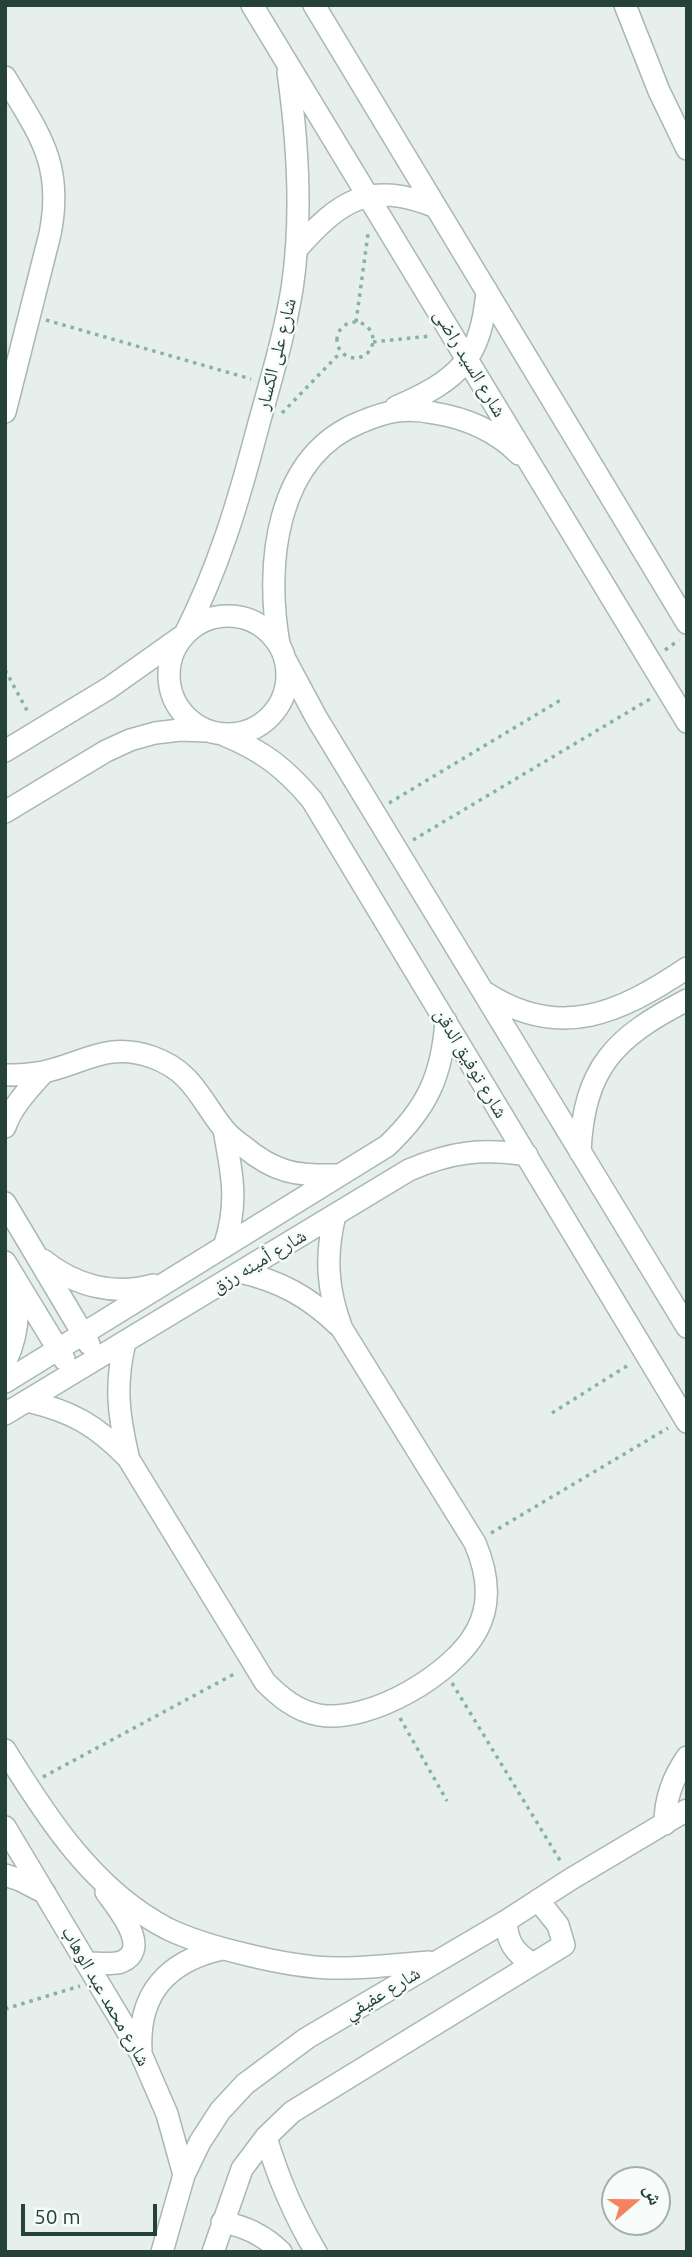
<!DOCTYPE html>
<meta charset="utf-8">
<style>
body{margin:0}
#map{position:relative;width:692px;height:2257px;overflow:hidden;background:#e6efeb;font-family:Ubuntu,"Noto Naskh Arabic",sans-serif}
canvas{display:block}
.frame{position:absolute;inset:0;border:7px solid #24423a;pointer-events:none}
.north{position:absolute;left:601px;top:2166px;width:70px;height:70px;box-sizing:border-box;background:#f7fbf9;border:2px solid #a3b1ad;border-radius:50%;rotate:70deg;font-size:19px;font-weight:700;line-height:28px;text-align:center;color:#24423a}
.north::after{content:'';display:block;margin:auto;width:24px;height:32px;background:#f4845f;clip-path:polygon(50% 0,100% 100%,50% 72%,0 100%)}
.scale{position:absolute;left:21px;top:2204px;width:136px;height:32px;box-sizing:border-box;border:4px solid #24423a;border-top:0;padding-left:9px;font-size:21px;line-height:24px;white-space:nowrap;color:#24423a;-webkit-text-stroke:5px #f7fbf9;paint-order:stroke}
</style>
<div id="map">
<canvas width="692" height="2257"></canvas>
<div class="frame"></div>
<div class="north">ش</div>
<div class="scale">50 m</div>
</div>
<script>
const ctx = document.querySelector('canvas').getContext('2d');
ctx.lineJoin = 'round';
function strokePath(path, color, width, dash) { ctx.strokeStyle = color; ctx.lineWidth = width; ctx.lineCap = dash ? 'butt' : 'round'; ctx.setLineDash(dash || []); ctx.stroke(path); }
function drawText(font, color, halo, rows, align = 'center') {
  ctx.font = font + ' Ubuntu,"Noto Naskh Arabic",sans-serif'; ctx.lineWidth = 5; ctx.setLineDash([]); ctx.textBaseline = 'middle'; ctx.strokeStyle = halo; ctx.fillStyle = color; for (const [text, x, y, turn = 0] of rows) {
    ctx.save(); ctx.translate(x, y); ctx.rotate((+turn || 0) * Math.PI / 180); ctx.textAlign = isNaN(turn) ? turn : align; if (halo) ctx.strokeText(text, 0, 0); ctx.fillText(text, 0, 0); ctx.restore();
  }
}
const minor = new Path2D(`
 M252,5l435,717
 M314,5l373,618
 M625,5l34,86 28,58
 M5,77c34,57 59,87 45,157l-45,178
 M296,250c44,-50 73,-70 140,-43
 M396,407c62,-27 85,-47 91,-116
 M169 675a59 59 0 1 1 118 0a59 59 0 1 1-118 0Z
 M185,634c33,-65 53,-131 71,-200 13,-48 28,-96 36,-145 11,-72 6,-146 -4,-217
 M279,644c-14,-79 -4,-188 82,-222 26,-11 45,-15 73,-9 31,5 62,18 85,41
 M286,661l30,56 371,610
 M224,735c39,16 61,33 88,65l375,622
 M5,751l104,-63 72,-51
 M5,812l101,-61 24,-11 25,-7 25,-3 26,1
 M486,993c74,48 134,20 201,-25
 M5,1075c12,0 26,-1 38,-3 40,-8 64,-31 109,-15 40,14 48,42 71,71 5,7 13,13 20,18 32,27 54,30 94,29
 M5,1127c7,-21 24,-38 39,-55
 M224,1130c8,43 15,73 0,117
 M580,1152c4,-85 35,-115 107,-152
 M5,1203l84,141
 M43,1260c32,26 71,36 110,25
 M5,1262l59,97
 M240,1272c40,9 69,25 98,53
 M125,1342c-10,42 -7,71 3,114
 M5,1363c12,-25 16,-52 8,-79
 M5,1382l382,-236c40,-38 55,-70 59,-125
 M27,1401c44,10 69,24 101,57l137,224c16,16 32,29 54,33 50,9 135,-41 158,-85 15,-28 10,-59 -2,-87l-133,-214c-15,-39 -17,-73 -7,-114
 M5,1414l404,-244c42,-18 72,-22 118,-15
 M5,1750c42,68 89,141 163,179 23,11 51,19 76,25 32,8 66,15 99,14 29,0 57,-4 86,-6
 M665,1824c0,-26 8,-46 22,-67
 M5,1827l136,227 26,60 17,61
 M5,1875l15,5 25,13
 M506,1921c1,20 8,32 26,42
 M88,1963c10,0 24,2 33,-1 32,-13 -4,-54 -15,-70
 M141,2050c-3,-57 27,-89 81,-101
 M266,2137c12,41 28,78 50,115
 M222,2222c23,4 42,13 59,30
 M162,2252l22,-77 16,-33 20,-31 25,-27 62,-46 199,-117 65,-42 116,-69
 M213,2252l29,-83 24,-32 26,-25 272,-167 -6,-20 -20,-25`);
strokePath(minor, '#a8b8b2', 24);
strokePath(new Path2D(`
 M46,320l205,59
 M356,322l12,-88
 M337 340a18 18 0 1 1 36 0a18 18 0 1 1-36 0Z
 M373,342l57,-6
 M282,413l59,-61
 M665,650l14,-10
 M5,670l24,44
 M389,803l175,-105
 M413,840l237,-141
 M552,1413l78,-49
 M491,1533l177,-105
 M452,1683l109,179
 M400,1718l47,83
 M43,1777l193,-104
 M5,2009l75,-23`), '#86b3a5', 3.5, [3.5, 5]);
strokePath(minor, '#fff', 21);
drawText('19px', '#24423a', '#f7fbf9', [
 ["شارع على الكسار",276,354,-76],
 ["شارع السيد راضى",470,363,59],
 ["شارع توفيق الدقن",471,1063,59],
 ["شارع أمينه رزق",259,1261,-31],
 ["شارع عفيفي",382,1993,-31],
 ["شارع محمد عبد الوهاب",106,1996,60]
]);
</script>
